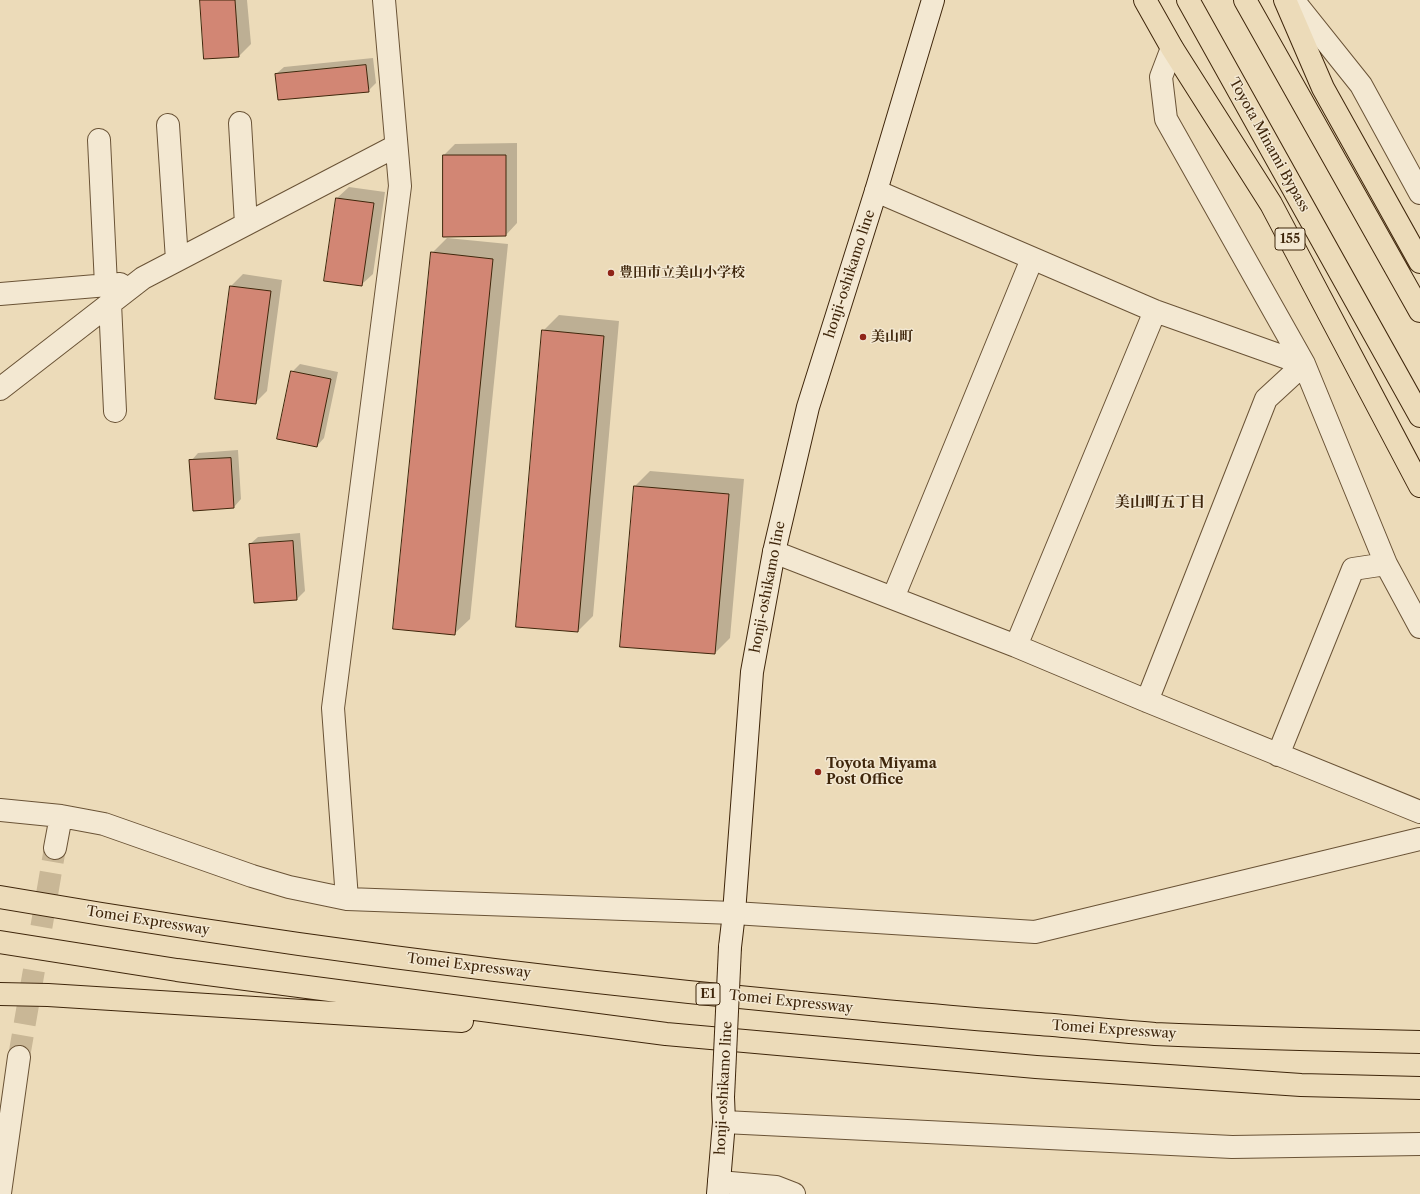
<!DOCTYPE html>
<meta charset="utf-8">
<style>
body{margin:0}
canvas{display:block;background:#ecdbb9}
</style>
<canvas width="1420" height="1194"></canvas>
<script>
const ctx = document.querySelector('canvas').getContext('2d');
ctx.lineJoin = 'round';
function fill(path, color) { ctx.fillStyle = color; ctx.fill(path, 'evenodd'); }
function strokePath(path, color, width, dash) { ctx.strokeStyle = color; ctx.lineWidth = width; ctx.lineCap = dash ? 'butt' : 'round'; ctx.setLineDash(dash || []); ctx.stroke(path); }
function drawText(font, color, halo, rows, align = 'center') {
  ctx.font = font + ' "Libre Caslon Text","Noto Serif JP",serif'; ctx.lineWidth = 3; ctx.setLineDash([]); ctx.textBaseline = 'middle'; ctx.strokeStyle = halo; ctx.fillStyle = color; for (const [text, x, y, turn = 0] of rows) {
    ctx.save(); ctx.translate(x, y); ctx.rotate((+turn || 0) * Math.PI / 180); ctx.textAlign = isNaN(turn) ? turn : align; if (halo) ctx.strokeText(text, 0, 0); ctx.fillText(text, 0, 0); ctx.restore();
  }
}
fill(new Path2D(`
 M201,0h46l4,44 -12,12z
 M373,58l3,25 -8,8 -92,-17 8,-7z
 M517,143v80l-11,12 -62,-80 11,-11z
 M349,187l36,5 -12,82 -12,11 -24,-87z
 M447,238l61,6 -38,375 -16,15 -22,-381z
 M243,274l39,6 -15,111 -12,12 -39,-5 15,-112z
 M559,315l60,6 -26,295 -15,15 -35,-300z
 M300,364l38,8 -14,66 -7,8 -25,-74z
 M238,450l3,49 -7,8 -43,-46 7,-8z
 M650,471l94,8 -14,159 -15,15 -81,-166z
 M300,533l5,58 -8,8 -42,3 -5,-58 8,-7z`), '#0003');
const building = new Path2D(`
 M200,0h35l4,57 -35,2z
 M366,65l3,27 -91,8 -3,-26z
 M443,155h63v81l-63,1z
 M336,198l38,5 -12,83 -38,-5z
 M431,252l62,7 -38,376 -62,-6z
 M230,286l41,5 -15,113 -41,-5z
 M542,330l62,6 -26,296 -62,-5z
 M291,371l40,8 -14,68 -40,-8z
 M231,458l3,50 -41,3 -4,-51z
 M634,486l95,8 -14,160 -95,-7z
 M293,541l4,59 -43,3 -5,-59z`);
fill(building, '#d28674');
strokePath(building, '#3f260b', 1);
strokePath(new Path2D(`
 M19,1057l36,-209`), '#c9b796', 22, [22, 11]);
const street = new Path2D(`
 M1293,0l68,85 59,108
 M1172,48l-11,29 5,42 138,245 82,200 34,63
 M240,123l6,101
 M168,125l9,135
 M99,140l7,145
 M876,191l279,120 149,53 -38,35 -119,302
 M0,294l120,-10
 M110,303l5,108
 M0,389l143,-111 253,-132
 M774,552l242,94 131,55 273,111
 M893,598l139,-339
 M1016,646l139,-335
 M1278,755l75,-186 33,-5
 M0,810l61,6 43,8 148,52 37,11 58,12 387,14 301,19 385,-93
 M55,848l6,-32
 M347,899l-14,-191 67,-522 -16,-186
 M724,1122l508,25 188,-3
 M719,1182l57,5 18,7
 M0,1193l19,-136`);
const secondary = new Path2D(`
 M730,947l4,-34 18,-241 22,-120 34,-145 68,-216 57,-191
 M718,1194l6,-72 -1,-25`);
const highway = new Path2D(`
 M1145,0l27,48 99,156 149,282
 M1188,0l232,416
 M1245,0l175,311
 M1285,0l38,88 97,174
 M0,897c262,45 525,80 790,105 83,8 167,16 250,22 38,3 76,7 115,10 88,4 176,6 265,8
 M0,942l177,28 489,64 370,33 265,18 119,3
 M0,994l48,1 414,26`);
strokePath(street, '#6a5336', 24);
strokePath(secondary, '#3f260b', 24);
strokePath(highway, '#3f260b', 24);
strokePath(street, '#f3e8d2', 22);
strokePath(secondary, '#f3e8d2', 22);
strokePath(highway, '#ecdbb9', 22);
const secondaryBridge = new Path2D(`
 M723,1097l7,-150`);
strokePath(secondaryBridge, '#3f260b', 24, []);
strokePath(secondaryBridge, '#f3e8d2', 22);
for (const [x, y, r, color] of [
 [611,273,4,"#8f2418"],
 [863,337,4,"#8f2418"],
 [818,772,4,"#8f2418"]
]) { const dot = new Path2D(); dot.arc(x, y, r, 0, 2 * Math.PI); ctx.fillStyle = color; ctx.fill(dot); strokePath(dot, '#f3e8d2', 1.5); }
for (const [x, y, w] of [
 [1290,239,30],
 [708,994,24]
]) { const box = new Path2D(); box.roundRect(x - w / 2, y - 11, w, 22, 3); ctx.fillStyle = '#f3e8d2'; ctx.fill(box); strokePath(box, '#3f260b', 1); }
drawText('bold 13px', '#3f260b', null, [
 ["155",1290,239],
 ["E1",708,994]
]);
drawText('14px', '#3f260b', '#f3e8d2', [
 ["Toyota Minami Bypass",1269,145,61],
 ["honji-oshikamo line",850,274,-72],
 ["honji-oshikamo line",768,587,-79],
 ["Tomei Expressway",148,921,9],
 ["Tomei Expressway",469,966,7],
 ["Tomei Expressway",791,1002,6],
 ["Tomei Expressway",1114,1030,4],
 ["honji-oshikamo line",724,1088,-87]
]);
drawText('bold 14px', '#3f260b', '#f3e8d2', [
 ["豊田市立美山小学校",619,273],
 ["美山町",871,337],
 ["Toyota Miyama",826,764],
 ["Post Office",826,780]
], 'left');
drawText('bold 15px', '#3f260b', '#f3e8d2', [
 ["美山町五丁目",1160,503]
]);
</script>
